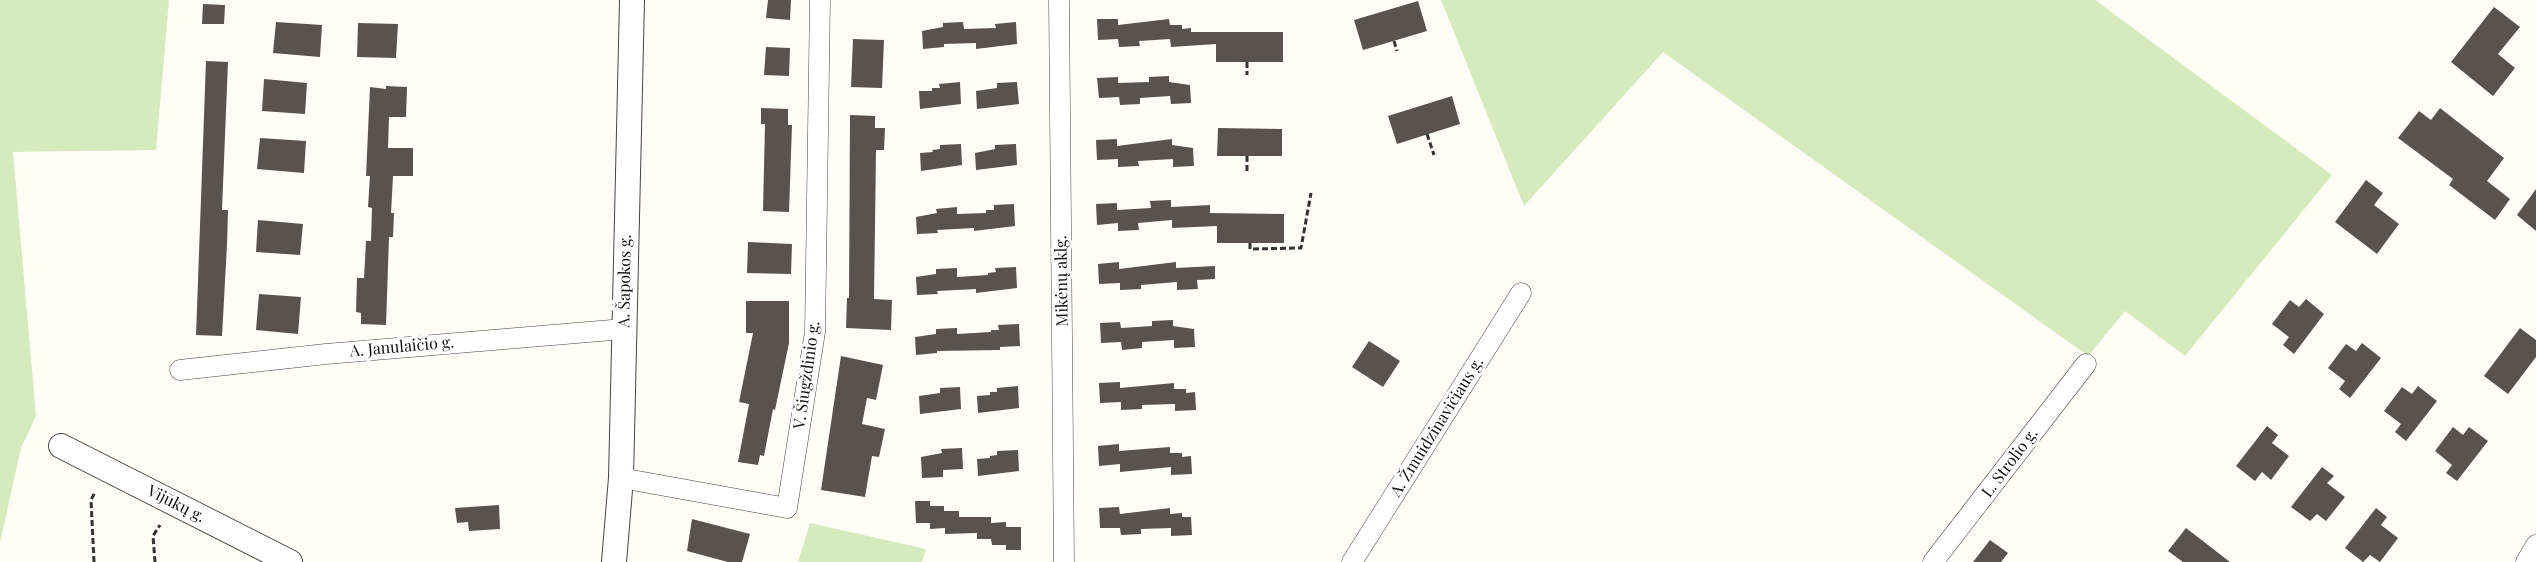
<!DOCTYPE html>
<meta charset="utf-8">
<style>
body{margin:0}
canvas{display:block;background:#fffdf5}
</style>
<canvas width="2536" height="562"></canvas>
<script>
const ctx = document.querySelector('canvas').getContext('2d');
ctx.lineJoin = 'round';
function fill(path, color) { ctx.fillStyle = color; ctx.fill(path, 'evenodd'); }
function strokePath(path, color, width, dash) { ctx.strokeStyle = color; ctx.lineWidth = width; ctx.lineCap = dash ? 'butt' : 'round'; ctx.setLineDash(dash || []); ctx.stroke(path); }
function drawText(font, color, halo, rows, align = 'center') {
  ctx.font = font + ' "Playfair Display",serif'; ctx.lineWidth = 6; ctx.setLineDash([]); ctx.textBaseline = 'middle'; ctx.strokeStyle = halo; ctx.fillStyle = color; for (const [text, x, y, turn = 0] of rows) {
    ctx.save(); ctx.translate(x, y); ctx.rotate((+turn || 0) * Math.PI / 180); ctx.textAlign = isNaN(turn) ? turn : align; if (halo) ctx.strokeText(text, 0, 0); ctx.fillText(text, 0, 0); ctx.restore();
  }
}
fill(new Path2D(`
 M0,0h169l-13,150 -143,2 23,264 -15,32 -21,95z
 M1441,0h654l237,175 -147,181 -60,-45 -37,45 -425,-304 -139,154z
 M810,523l116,26 -4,13h-124z`), '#d5ebbd');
fill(new Path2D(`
 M768,0h23l-1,20 -24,-2z
 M1418,1l9,30 -64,19 -9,-30z
 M203,4l22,1 -1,19h-22z
 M2494,7l26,20 -22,27 17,14 -22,28 -42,-34z
 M1097,19h21v6l51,-6 1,6h12v4l9,-1v4h92v30h-67v-18l-45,3 -1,-8 -31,2 1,5 -21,1 -1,-8 -20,1z
 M276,22l46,3 -2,32 -47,-4z
 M963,22l1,7 32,-1 -1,-4 21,-2 1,22 -41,5v-6l-32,1v3l-21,2 -1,-18 21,-4v-4z
 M358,23l40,1 -2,34 -39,-1z
 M853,39l31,1 -2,48 -31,-1z
 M766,47l24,1 -1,28 -25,-1z
 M206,61l22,1 -6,148h6l-1,35 -5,91 -26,-1z
 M1169,76v6l21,3 1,18 -20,1 -1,-8 -30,2v6l-20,1 -1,-8 -20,1 -2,-20 21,-1v6l31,-1v-5z
 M264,79l43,4 -2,31 -43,-3z
 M960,82l1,22 -41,5 -1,-18h13v-3h8l-1,-4z
 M1017,82l2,22 -42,5 -1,-18 21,-3v-5z
 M386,86l21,1 -1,30h-17l-1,31h25v28h-20l-2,37h3l-1,24h-4l-3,88 -25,-1v-11l-5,-1 1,-34h7l2,-37h5l1,-33 -4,-1 2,-31h-4l4,-89 16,2z
 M1452,96l8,28 -63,20 -9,-28z
 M761,108l27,1v16h4l-3,87 -26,-1 2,-87h-4z
 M2440,108l64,50 -17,23 23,18 -15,21 -46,-35 4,-6 -55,-41 21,-27 12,9z
 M850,115l25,1v12h10l-1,22h-8l-2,149 18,1 -1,30 -45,-2 1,-30h2z
 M1218,128l64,1v27h-65z
 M260,138l46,3 -2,32 -47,-4z
 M1117,139v7l55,-7v6l21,3 1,18 -21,1v-8l-35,2 1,5 -21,1v-8l-21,1 -1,-20z
 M961,144l1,21 -41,6 -1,-18 13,-1 -1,-2 8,-1v-4z
 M1016,144l1,21 -41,5 -1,-17 20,-4v-4z
 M2366,180l17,13 -9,12 25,19 -22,30 -42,-32z
 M2536,189v42l-19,-16z
 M1171,200v7l39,-2v8l74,1v29h-67v-17l-45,2v-8l-34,3 1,7 -21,1v-8l-21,2 -1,-21 21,-1v7l34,-2 -1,-7z
 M1014,204l1,22 -41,5v-3l-37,2 1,3 -21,1 -1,-17 21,-4 -1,-4 21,-2v7l29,-1v-3h8v-5z
 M258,220l45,4 -3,31 -44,-3z
 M748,242l44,2 -1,30 -44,-1z
 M1119,262v7l57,-7v6l39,-2v13l-18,1 1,9 -21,1v-8l-36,3v4l-21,1v-7l-21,1 -1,-20z
 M1016,267l1,21 -41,5v-4l-39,2 1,3 -21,1 -1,-18 20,-3v-5l21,-1v9l31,-2v-2l8,-1 -1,-4z
 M259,294l42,3 -3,37 -42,-4z
 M2306,299l18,15 -30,40 -11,-9 6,-8 -17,-13 18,-24 9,7z
 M746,301h43v42l-14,67 -2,-1 -9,47 -4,-1 -2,10 -20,-3 11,-58 -10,-2 14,-69h-7z
 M1173,320v6l21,3 1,18 -21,1v-8l-32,2v6l-20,2 -1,-8 -20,1 -1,-20 20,-1 1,6 31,-2v-5z
 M1019,324l1,22 -20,1v3l-63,1v2l-21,2 -1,-18 21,-3v-5l21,-1v6l34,-2v-2h8l-1,-5z
 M2520,328l16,12v17l-28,37 -24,-18z
 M1369,341l31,20 -17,26 -31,-20z
 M2362,343l19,15 -31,40 -11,-9 6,-8 -17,-13 18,-24 10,7z
 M841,356l42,9 -7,35 -9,-2 -5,26 23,5 -6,28 -7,-1 -7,41 -44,-7z
 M1120,382v6l54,-5v6h12v4l9,-1 1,18 -21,1v-7l-33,1v4l-21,1v-8l-21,1 -1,-20z
 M1018,386l1,22 -41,5 -1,-17 13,-1v-3h7v-4z
 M2418,386l19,15 -31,40 -11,-9 6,-8 -17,-13 18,-24 10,7z
 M960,387l1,22 -41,5 -1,-18 21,-3v-5z
 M2267,426l11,9 -6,8 17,13 -18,24 -9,-8 -7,9 -19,-15z
 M2453,427l10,8 6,-8 19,14 -31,40 -11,-8 6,-8 -17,-14z
 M1119,444v7l51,-4v6h12v4l9,-1 1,18 -21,1v-8l-51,5v-8l-21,2 -1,-20z
 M962,448l1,21 -20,1v7l-21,1 -1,-21 21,-4 -1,-4z
 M1018,450l1,21 -41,5 -1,-17 13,-1v-2l7,-1v-4z
 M2322,467l12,9 -7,7 18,14 -19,24 -9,-7 -7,7 -19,-14z
 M915,501h15v5h14v5h15v6h32v6l15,-1v5h15v23h-15v-5h-14l-1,-6h-14v-6l-32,1v-6l-15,1v-6h-14z
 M499,505l1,24 -31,2 -1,-9 -11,1 -2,-15z
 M1119,507l1,7 50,-6v6l12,-1v4h9l1,18 -21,1v-8l-30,1v5l-20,1 -1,-7h-20l-1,-20z
 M2376,508l11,9 -6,8 17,13 -18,24 -10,-7 -7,7 -18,-14z
 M692,519l58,15 -8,28h-14l-41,-11z
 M2186,528l44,34h-47l-15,-11z
 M1990,540l18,13 -7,9h-28z`), '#5a524d');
const minor = new Path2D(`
 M1059,0l5,562
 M180,370l146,-16 298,-25
 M621,478l166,30 28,-176 5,-332
 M1352,562l169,-269
 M1933,562l153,-198
 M2526,562l10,-17`);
const tertiary = new Path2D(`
 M61,446l229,116
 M614,562l7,-84 11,-478`);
strokePath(minor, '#444', 21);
strokePath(tertiary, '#444', 26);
strokePath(new Path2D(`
 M1394,41l3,10
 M1247,62v13
 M1427,134l7,21
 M1247,156v16
 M1250,243v6l51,-1 10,-55
 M94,562l-3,-62 4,-8
 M155,562l-2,-26 7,-11`), '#333', 3, [6, 3]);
strokePath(minor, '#fff', 20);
strokePath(tertiary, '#fff', 24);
drawText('16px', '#111', '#fff', [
 ["A. Šapokos g.",625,281,-89],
 ["Mikėnų aklg.",1062,281,-91],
 ["A. Janulaičio g.",402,347,-5],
 ["V. Šiugždinio g.",807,375,-82],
 ["A. Žmuidzinavičiaus g.",1437,427,-58],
 ["L. Strolio g.",2010,463,-53],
 ["Vijūkų g.",176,504,27]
]);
</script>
